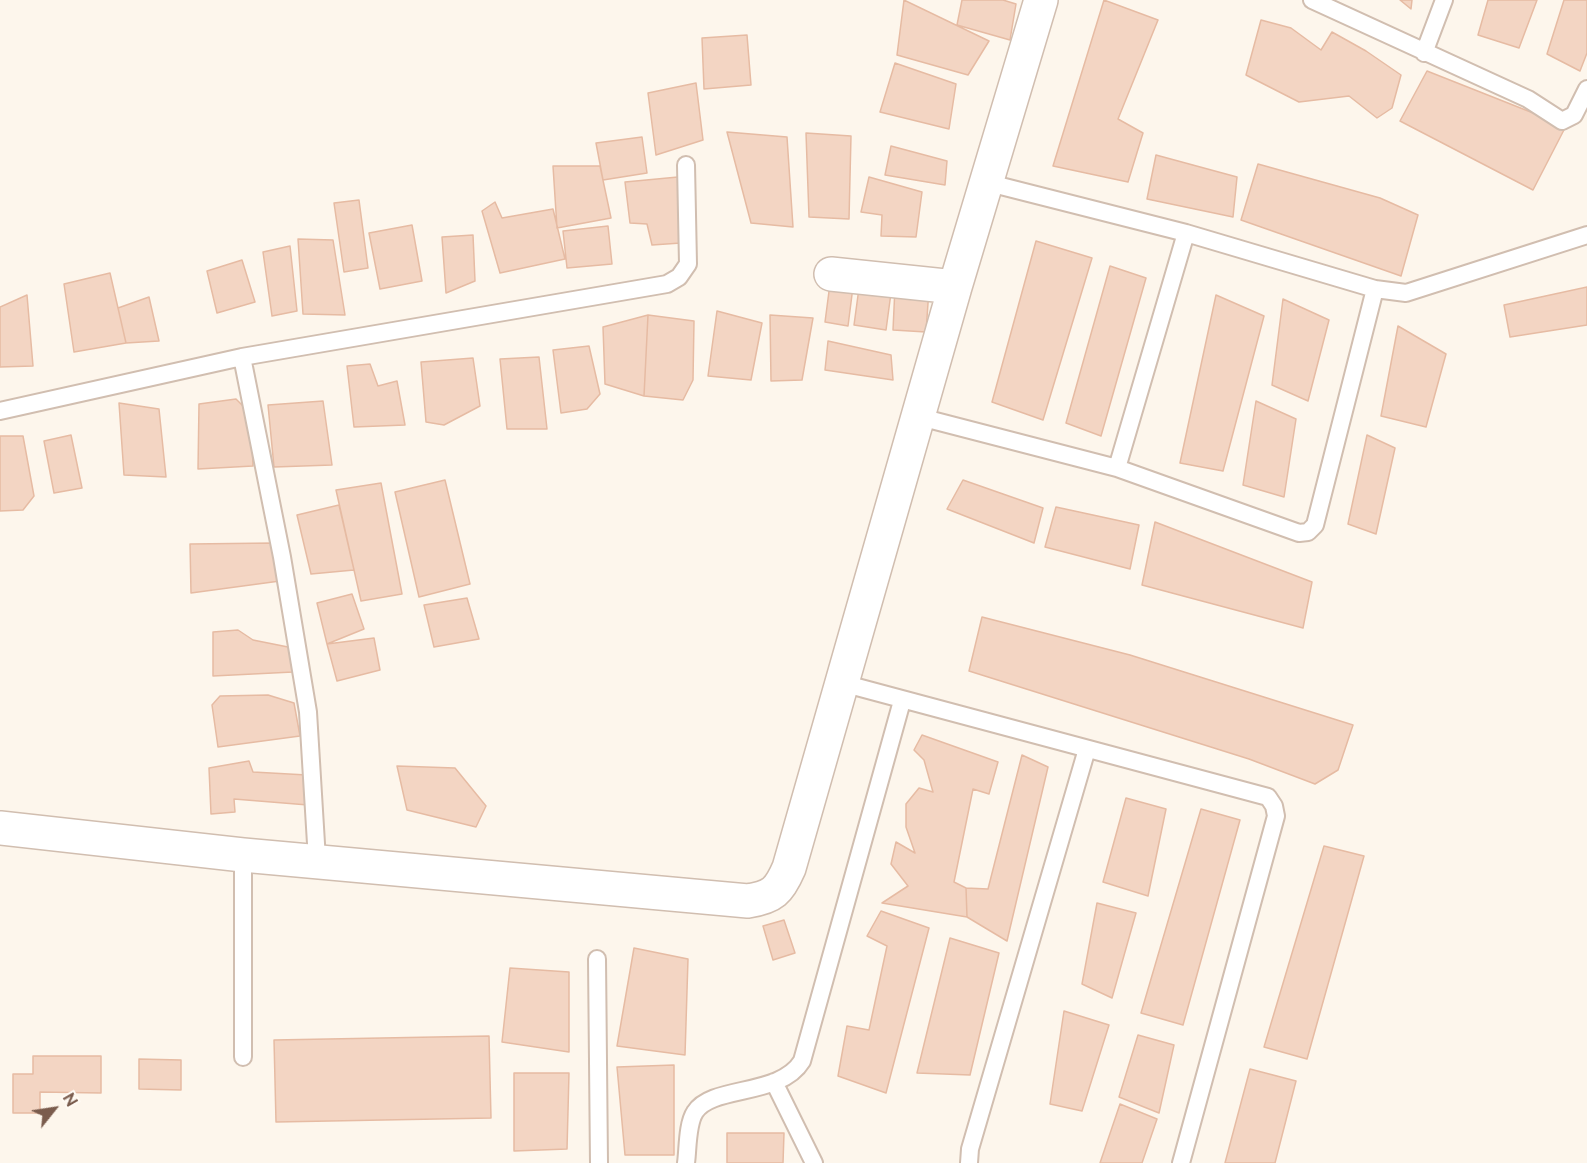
<!DOCTYPE html>
<style>
body{margin:0}
#map{position:relative;width:1587px;height:1163px;overflow:hidden;background:#fdf6ec;font-family:Raleway,sans-serif}
canvas{display:block}
.north{position:absolute;left:24px;top:1079px;width:60px;height:60px;-webkit-text-stroke:4px #fffaf3;paint-order:stroke;rotate:60deg;font-size:16px;font-weight:700;line-height:24px;text-align:center;color:#7a5c4d}
.north::after{content:'';display:block;margin:auto;width:21px;height:27px;background:#7a5c4d;clip-path:polygon(50% 0,100% 100%,50% 72%,0 100%)}
</style>
<div id="map">
<canvas width="1587" height="1163"></canvas>
<div class="north">N</div>
</div>
<script>
const ctx = document.querySelector('canvas').getContext('2d');
ctx.lineJoin = 'round';
function fill(path, color) { ctx.fillStyle = color; ctx.fill(path, 'evenodd'); }
function strokePath(path, color, width, dash) { ctx.strokeStyle = color; ctx.lineWidth = width; ctx.lineCap = dash ? 'butt' : 'round'; ctx.setLineDash(dash || []); ctx.stroke(path); }
const building = new Path2D(`
 M904,0l85,41 -21,34 -71,-20z
 M962,0h41l13,4 -6,36 -53,-15z
 M1104,0l54,20 -40,99 25,14 -15,49 -75,-16z
 M1400,0h12l-1,9z
 M1488,0h49l-18,48 -41,-13z
 M1564,0h23v53l-7,18 -33,-17z
 M1261,20l30,8 30,22 11,-18 34,19 35,24 -9,33 -15,10 -28,-22 -50,6 -53,-27z
 M747,35l4,50 -47,4 -2,-51z
 M895,63l61,21 -7,45 -69,-17z
 M1427,71l139,55 -33,64 -133,-69z
 M696,83l7,57 -47,15 -8,-62z
 M727,132l60,5 6,90 -42,-4z
 M806,133l45,3 -2,83 -40,-2z
 M642,137l5,36 -44,7 -7,-37z
 M891,146l56,15 -2,24 -60,-10z
 M1156,155l81,22 -4,40 -86,-18z
 M1258,164l122,34 38,17 -17,61 -160,-56z
 M553,166h47l11,52 -54,10z
 M678,177l3,66 -29,2 -5,-21 -17,-1 -5,-41z
 M869,177l53,15 -6,45 -35,-1 1,-21 -21,-3z
 M359,200l9,68 -24,4 -10,-69z
 M495,202l7,16 51,-9 12,50 -65,14 -18,-62z
 M412,225l10,56 -42,8 -11,-56z
 M608,226l4,38 -45,4 -4,-37z
 M473,235l2,46 -29,12 -4,-56z
 M298,239l35,1 12,75 -42,-1z
 M1036,241l56,17 -49,162 -51,-18z
 M290,246l7,65 -25,5 -9,-64z
 M242,260l13,42 -38,11 -10,-42z
 M1110,266l36,12 -45,158 -35,-13z
 M110,273l16,70 -52,9 -10,-68z
 M831,276l23,3 -6,47 -23,-4z
 M895,287l34,2 -3,43 -33,-2z
 M1587,287v38l-77,12 -6,-32z
 M859,288l32,5 -5,37 -32,-5z
 M27,295l6,71 -33,1v-60z
 M1216,295l48,21 -41,155 -43,-8z
 M149,297l10,44 -33,2 -8,-35z
 M1283,299l46,21 -21,81 -36,-16z
 M717,311l45,12 -11,57 -43,-4z
 M648,315l46,6 -1,59 -10,20 -39,-4z
 M648,315l-4,81 -39,-12 -2,-57z
 M770,315l43,3 -11,62 -31,1z
 M1398,326l48,28 -20,73 -45,-11z
 M828,341l63,14 2,25 -68,-10z
 M589,346l11,48 -13,15 -26,4 -8,-63z
 M539,357l8,72h-40l-7,-70z
 M473,358l7,48 -36,19 -18,-3 -5,-60z
 M370,364l8,22 19,-5 8,44 -51,2 -7,-61z
 M236,399l15,15 2,52 -55,3 1,-65z
 M323,401l9,64 -58,2 -6,-62z
 M1256,401l40,18 -12,78 -41,-12z
 M119,403l40,6 7,68 -42,-2z
 M71,435l11,53 -28,5 -10,-52z
 M1367,435l28,13 -19,86 -28,-10z
 M0,436h23l11,60 -11,14 -23,1z
 M445,480l25,104 -51,13 -24,-105z
 M963,480l80,28 -9,35 -87,-34z
 M381,483l21,111 -41,7 -25,-111z
 M339,505l15,65 -43,4 -14,-59z
 M1056,507l83,18 -9,44 -85,-22z
 M1155,522l157,60 -9,46 -161,-43z
 M274,543l6,38 -89,12 -1,-49z
 M352,594l12,35 -37,15 -10,-41z
 M467,598l12,41 -45,8 -10,-42z
 M982,617l148,38 223,70 -15,45 -23,14 -66,-25 -280,-88z
 M238,630l15,10 40,8v24l-80,4v-44z
 M374,638l6,32 -43,11 -10,-37z
 M268,695l26,8 6,33 -82,11 -6,-42 8,-9z
 M922,735l76,27 -9,32 -16,-5 -19,93 12,6 1,29 -85,-14 26,-17 -17,-22 5,-22 19,11 -9,-26v-23l13,-16 14,4 -9,-32 -10,-10z
 M1022,755l26,12 -41,174 -40,-24 -1,-29 22,1z
 M249,761l4,11 54,3 1,30 -74,-6 1,13 -24,2 -2,-46z
 M397,766l58,2 31,38 -10,21 -69,-17z
 M1126,798l40,11 -18,87 -45,-14z
 M1201,809l39,11 -57,205 -42,-12z
 M1324,846l40,10 -57,203 -43,-12z
 M1097,903l39,10 -24,85 -30,-14z
 M881,911l48,17 -43,165 -48,-17 9,-50 22,4 18,-84 -20,-10z
 M784,920l11,33 -22,7 -10,-34z
 M950,938l49,15 -29,122 -53,-2z
 M634,948l54,11 -3,96 -68,-9z
 M510,968l59,4v80l-67,-10z
 M1064,1011l45,14 -27,86 -32,-7z
 M1138,1035l36,10 -15,68 -40,-16z
 M489,1036l2,82 -215,4 -2,-82z
 M33,1056h68v37l-61,-1v21h-27v-39h20z
 M139,1059l42,1v30l-42,-1z
 M674,1065v90h-49l-8,-88z
 M1250,1069l46,12 -21,82h-50z
 M514,1073h55l-2,76 -53,2z
 M1120,1104l37,15 -15,44h-42z
 M727,1133h57l-1,30h-56z`);
fill(building, '#f3d5c3');
strokePath(building, '#e6bba3', 1.5);
const service = new Path2D(`
 M1312,0l216,99 34,22 12,-6 13,-26
 M1424,53l20,-53
 M989,183l197,50 189,56 31,4 181,-58
 M242,357l425,-73 12,-7 9,-13 -2,-99
 M0,411l242,-54 40,200 26,155 9,148
 M920,417l197,51 69,-235
 M1117,468l182,65 9,-1 7,-7 60,-236
 M842,683l426,114 6,9 2,10 -95,347
 M597,959l2,204
 M243,1057v-202
 M774,1082l40,81
 M686,1163c2,-14 1,-39 9,-51 17,-27 85,-15 107,-51l100,-360
 M969,1163l1,-14 117,-400`);
const minor = new Path2D(`
 M831,274l124,13
 M0,828l243,27 505,46c25,-4 31,-10 41,-33l166,-581 86,-287`);
strokePath(service, '#d1beb0', 20);
strokePath(minor, '#d1beb0', 36);
strokePath(service, '#fff', 16);
strokePath(minor, '#fff', 33);
</script>
